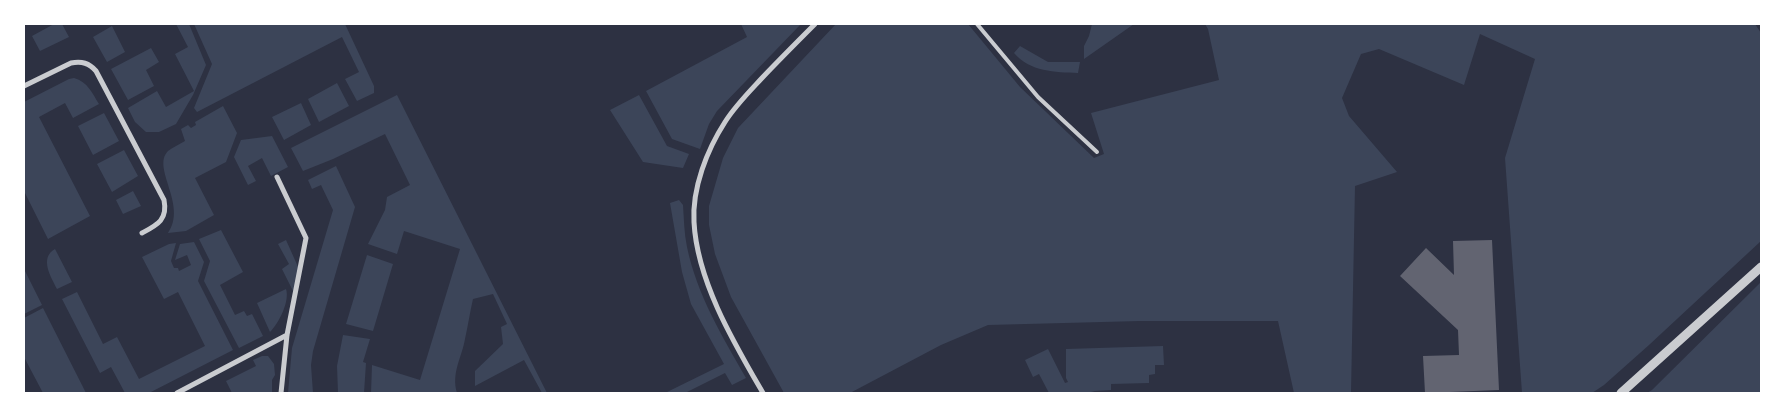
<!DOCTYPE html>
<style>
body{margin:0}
#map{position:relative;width:1785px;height:417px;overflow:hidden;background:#2d3142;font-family:"Public Sans",sans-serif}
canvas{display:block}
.frame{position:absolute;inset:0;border:25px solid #fff;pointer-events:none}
</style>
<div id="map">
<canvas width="1785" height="417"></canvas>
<div class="frame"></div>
</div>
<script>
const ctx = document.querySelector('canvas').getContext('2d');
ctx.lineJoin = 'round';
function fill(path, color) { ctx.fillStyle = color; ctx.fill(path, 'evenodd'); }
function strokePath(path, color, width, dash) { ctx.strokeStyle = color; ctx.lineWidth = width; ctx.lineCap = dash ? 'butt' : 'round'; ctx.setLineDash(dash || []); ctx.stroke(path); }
fill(new Path2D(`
 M54,24h8l7,13 -29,14 -8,-15z
 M176,24h13l17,41 -13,30 -17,29 -17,8h-13l-11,-10 -7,-14 29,-17 9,16 28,-16 -19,-37 13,-7z
 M194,24h151l29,62v7l-17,8 -12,-22 14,-7 -17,-35 -145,75 -3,-4 18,-44z
 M741,24h60l-84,87 -8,13 -9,25 -28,-10 -26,-48 101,-54z
 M836,24h132l52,63 74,71 10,-4 -13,-41 128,-33 -11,-51 -3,-5h550l6,9v208l-112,104 -45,40 -12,8h-70l-17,-235 30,-99 -55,-25 -16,51 -85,-36 -18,5 -19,44 7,18 48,56 -42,14 -4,207h-57l-16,-72h-138l-152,4 -47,20 -91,48h-66l-53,-96 -16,-43 -6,-29v-19l14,-48 15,-30z
 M1092,24h42l-50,35v-13l5,-10z
 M112,26l13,26 -18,10 -14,-25z
 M1020,46l28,16h32l-2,11c-23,-1 -48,-1 -64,-20z
 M151,48l8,14 -13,8 8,16 -26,14 -17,-31z
 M74,78c14,4 18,15 25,26l-26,14 -8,-15 -26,14 51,99 -42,23 -24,-48v-89l45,-23z
 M337,83l12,23 -30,16 -11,-23z
 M397,95l150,298h-5l-18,-33 -49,26v-15l28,-27 -2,-17 6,-3 -14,-30 -20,5c-3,13 -5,26 -8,40 -3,18 -14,34 -8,54h-86l1,-28 48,15 40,-131 -56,-18 -7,23 -29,-10 17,-34 2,-13 23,-12 -25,-51 -52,25 -30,12 -12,-23z
 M639,95l28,51 22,8 -6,14 -40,-6 -33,-52z
 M301,103l10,22 -27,15 -12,-23z
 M223,106l14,27 -11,29 -31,16 19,37 -28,16 -18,2c20,-28 -17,-65 0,-82 5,-4 12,-7 17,-10l-4,-12 7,-4 3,3 5,-3 -1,-3z
 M104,113l15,28 -26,14 -15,-29z
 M272,136l16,31 -17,9 -9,-18 -14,8 8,15 -8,4 -14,-28 7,-17z
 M124,150l14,26 -26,16 -15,-28z
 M336,166l19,41 -42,144 -2,14 2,28h-25l4,-45 41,-138 -12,-25 -9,4 -4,-9z
 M133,191l8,15 -18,8 -7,-14z
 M679,200l4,5c1,14 1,28 4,42 10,48 35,89 59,131l-14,7 -7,-12 -40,20h-20l59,-29 -33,-60 -9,-32 -12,-69z
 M221,230l22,42 -23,13 15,30 9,-4 3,5 5,-2 11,22 -24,12 -35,-67 6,-20 -11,-22z
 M286,240l13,29 -4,21 -2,1 -11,-22 7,-5 -11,-20z
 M194,242l10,20 -6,19 35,69 -84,43h-24l-14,-26 -11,6 -38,-74 15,-7 26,52 14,-7 22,42 66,-33 -27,-54 -14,7 -22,-42 27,-13 7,-1 -5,18 3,7h4l1,3 12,-6 -4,-10 -12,5 5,-16z
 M55,249l17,33 -15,7c-6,-12 -18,-31 -2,-40z
 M367,255l26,9 -20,67 -27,-7z
 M24,269l18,36 -18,9z
 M1761,282v111h-114l5,-3z
 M286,289c4,12 -7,34 -16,43l-13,-29z
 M43,308l43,85h-43l-19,-36v-39z
 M343,335l27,4 -7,23 3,1 -2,30h-26l-1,-27z
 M1163,346l1,19h-9v9l-6,1v8l-38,1v6l-16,1 -8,2h-38l-10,-19 -6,3 -8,-17 23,-11 17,34 3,-1 -2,-4v-29z
 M262,356h6l6,8 1,11 -3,5v13h-40l-6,-12 30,-15 -3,-6z`), '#3c4559');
fill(new Path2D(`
 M1492,240l7,150 -74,3 -2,-37 36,-1 -1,-25 -58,-54 26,-28 28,27 -1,-34z`), '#626471');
strokePath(new Path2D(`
 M977,24l61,73 59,55`), '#caccd0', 4);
strokePath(new Path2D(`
 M24,86l47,-23c11,-2 18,0 25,8l68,129c4,20 -7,25 -22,33
 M277,177l29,61 -19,97 -6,58
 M177,393l110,-58
 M763,393c-29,-50 -66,-112 -69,-171 -2,-34 13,-72 31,-100 10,-16 24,-30 37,-44 17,-18 35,-36 53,-54`), '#caccd0', 5);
strokePath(new Path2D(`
 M1621,393l140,-126`), '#caccd0', 9);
</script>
